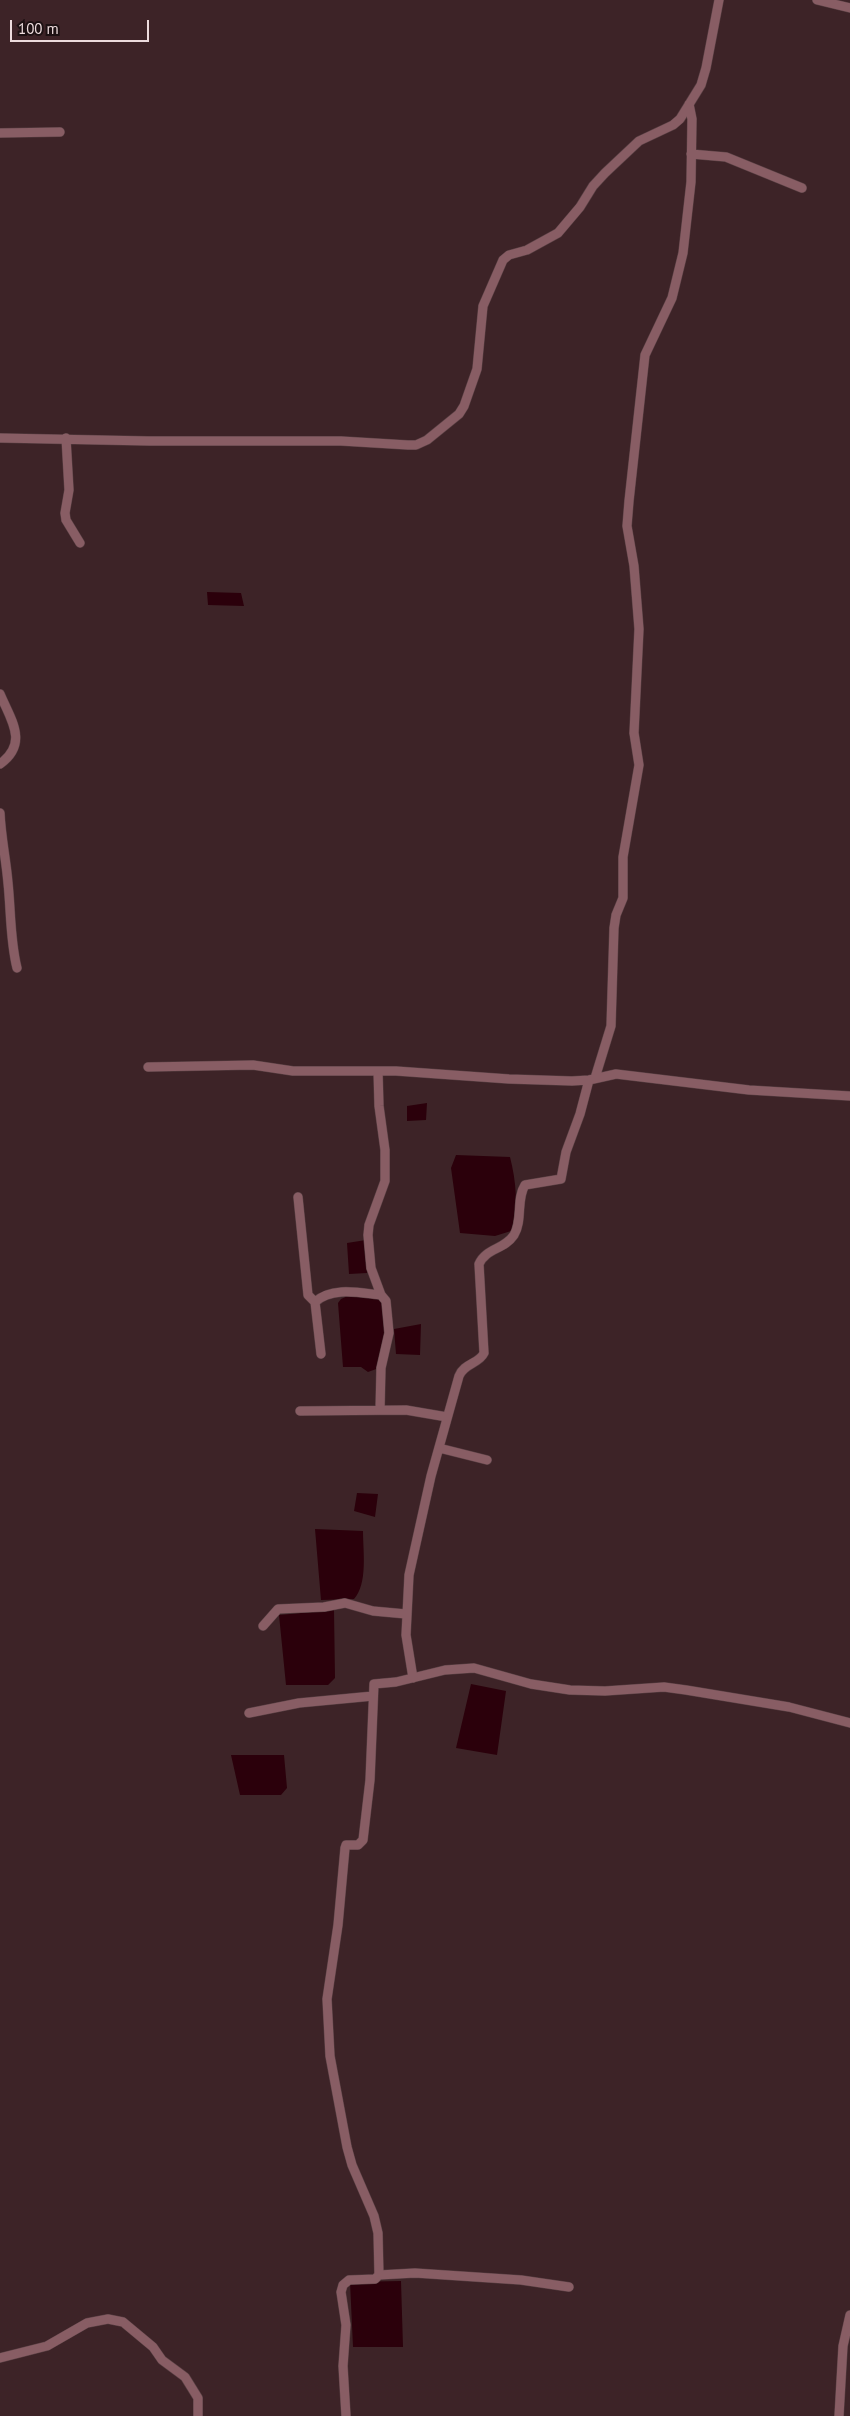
<!DOCTYPE html>
<style>
body{margin:0}
#map{position:relative;width:850px;height:2416px;overflow:hidden;background:#3d2327;font-family:"PT Sans",sans-serif}
canvas{display:block}
.scale{position:absolute;left:10px;top:20px;width:139px;height:22px;box-sizing:border-box;border:2px solid #eddbdd;border-top:0;padding-left:6px;font-size:15px;line-height:18px;white-space:nowrap;color:#eddbdd;-webkit-text-stroke:4px #1c1012;paint-order:stroke}
</style>
<div id="map">
<canvas width="850" height="2416"></canvas>
<div class="scale">100 m</div>
</div>
<script>
const ctx = document.querySelector('canvas').getContext('2d');
ctx.lineJoin = 'round';
function fill(path, color) { ctx.fillStyle = color; ctx.fill(path, 'evenodd'); }
function strokePath(path, color, width, dash) { ctx.strokeStyle = color; ctx.lineWidth = width; ctx.lineCap = dash ? 'butt' : 'round'; ctx.setLineDash(dash || []); ctx.stroke(path); }
fill(new Path2D(`
 M207,592l34,1 3,13 -36,-1z
 M427,1103l-1,17 -19,1v-15z
 M456,1155l54,2c6,24 9,50 1,74l-16,5 -35,-3 -9,-65z
 M366,1240l1,33 -18,1 -2,-31z
 M350,1295l32,4 5,32 -8,37 -11,4 -7,-5h-18l-5,-64 3,-4z
 M421,1324l-1,31 -24,-1 -2,-25z
 M357,1493l21,1 -3,23 -21,-6z
 M315,1529l48,2c0,20 5,53 -9,68l-33,1z
 M334,1610l1,68 -7,7h-42l-7,-70z
 M471,1684l35,7 -9,64 -41,-7z
 M231,1755h53l3,33 -6,7h-41z
 M401,2281l2,66h-50l-3,-65z`), '#2b000b');
const minor = new Path2D(`
 M817,0l33,8
 M0,133l60,-1
 M691,154l35,3 76,31
 M0,438l149,3h192l67,4h8l11,-5 32,-26 5,-8 13,-37 6,-63 20,-46 6,-5 18,-5 31,-17 22,-26 13,-21 12,-13 34,-32 34,-16 7,-6 21,-34 5,-17 13,-68
 M66,438l3,52 -4,23 1,7 14,23
 M0,694c11,26 29,49 0,70
 M0,813c1,24 6,46 8,70 3,28 2,57 9,85
 M148,1067l105,-2 40,6h103l113,8 63,2 17,-1 27,-6 133,16 101,6
 M378,1071l1,35 6,44v31l-16,44 -1,10 3,33 10,27 5,6 2,21 1,11 -8,35 -1,42
 M595,1078l16,-52 3,-98 2,-13 7,-17v-41l16,-92 -5,-32 5,-104 -5,-63 -7,-40 2,-25 16,-146 27,-57 11,-45 8,-71 1,-63 -3,-15
 M298,1197l10,98 7,7 6,52
 M315,1302c17,-16 46,-9 66,-7
 M300,1411l106,-1 41,7
 M439,1448l48,12
 M263,1626l15,-17 46,-2 21,-4 28,8 33,3
 M413,1678l-7,-43 3,-60 22,-99 28,-100c5,-13 20,-12 25,-23l-5,-89c7,-16 25,-14 35,-29 9,-15 2,-36 11,-50l36,-6 5,-27 14,-38 9,-34
 M249,1713l50,-10 74,-7
 M379,2275l36,-2 106,7 48,7
 M0,2358l47,-12 40,-23 21,-4 15,3 30,25 9,13 23,17 13,21v18
 M346,2416l-3,-50 3,-41 -5,-33 2,-7 6,-5 26,-1 4,-4 -1,-42 -4,-17 -22,-51 -5,-18 -17,-91 -3,-57 11,-74 7,-77 1,-3h12l5,-5 7,-60 4,-96 22,-2 49,-12 29,-2 57,16 39,6 35,1 59,-4 22,3 103,17 61,16
 M839,2416l4,-70 7,-31`);
strokePath(minor, '#594044', 10);
strokePath(minor, '#885d64', 9);
</script>
